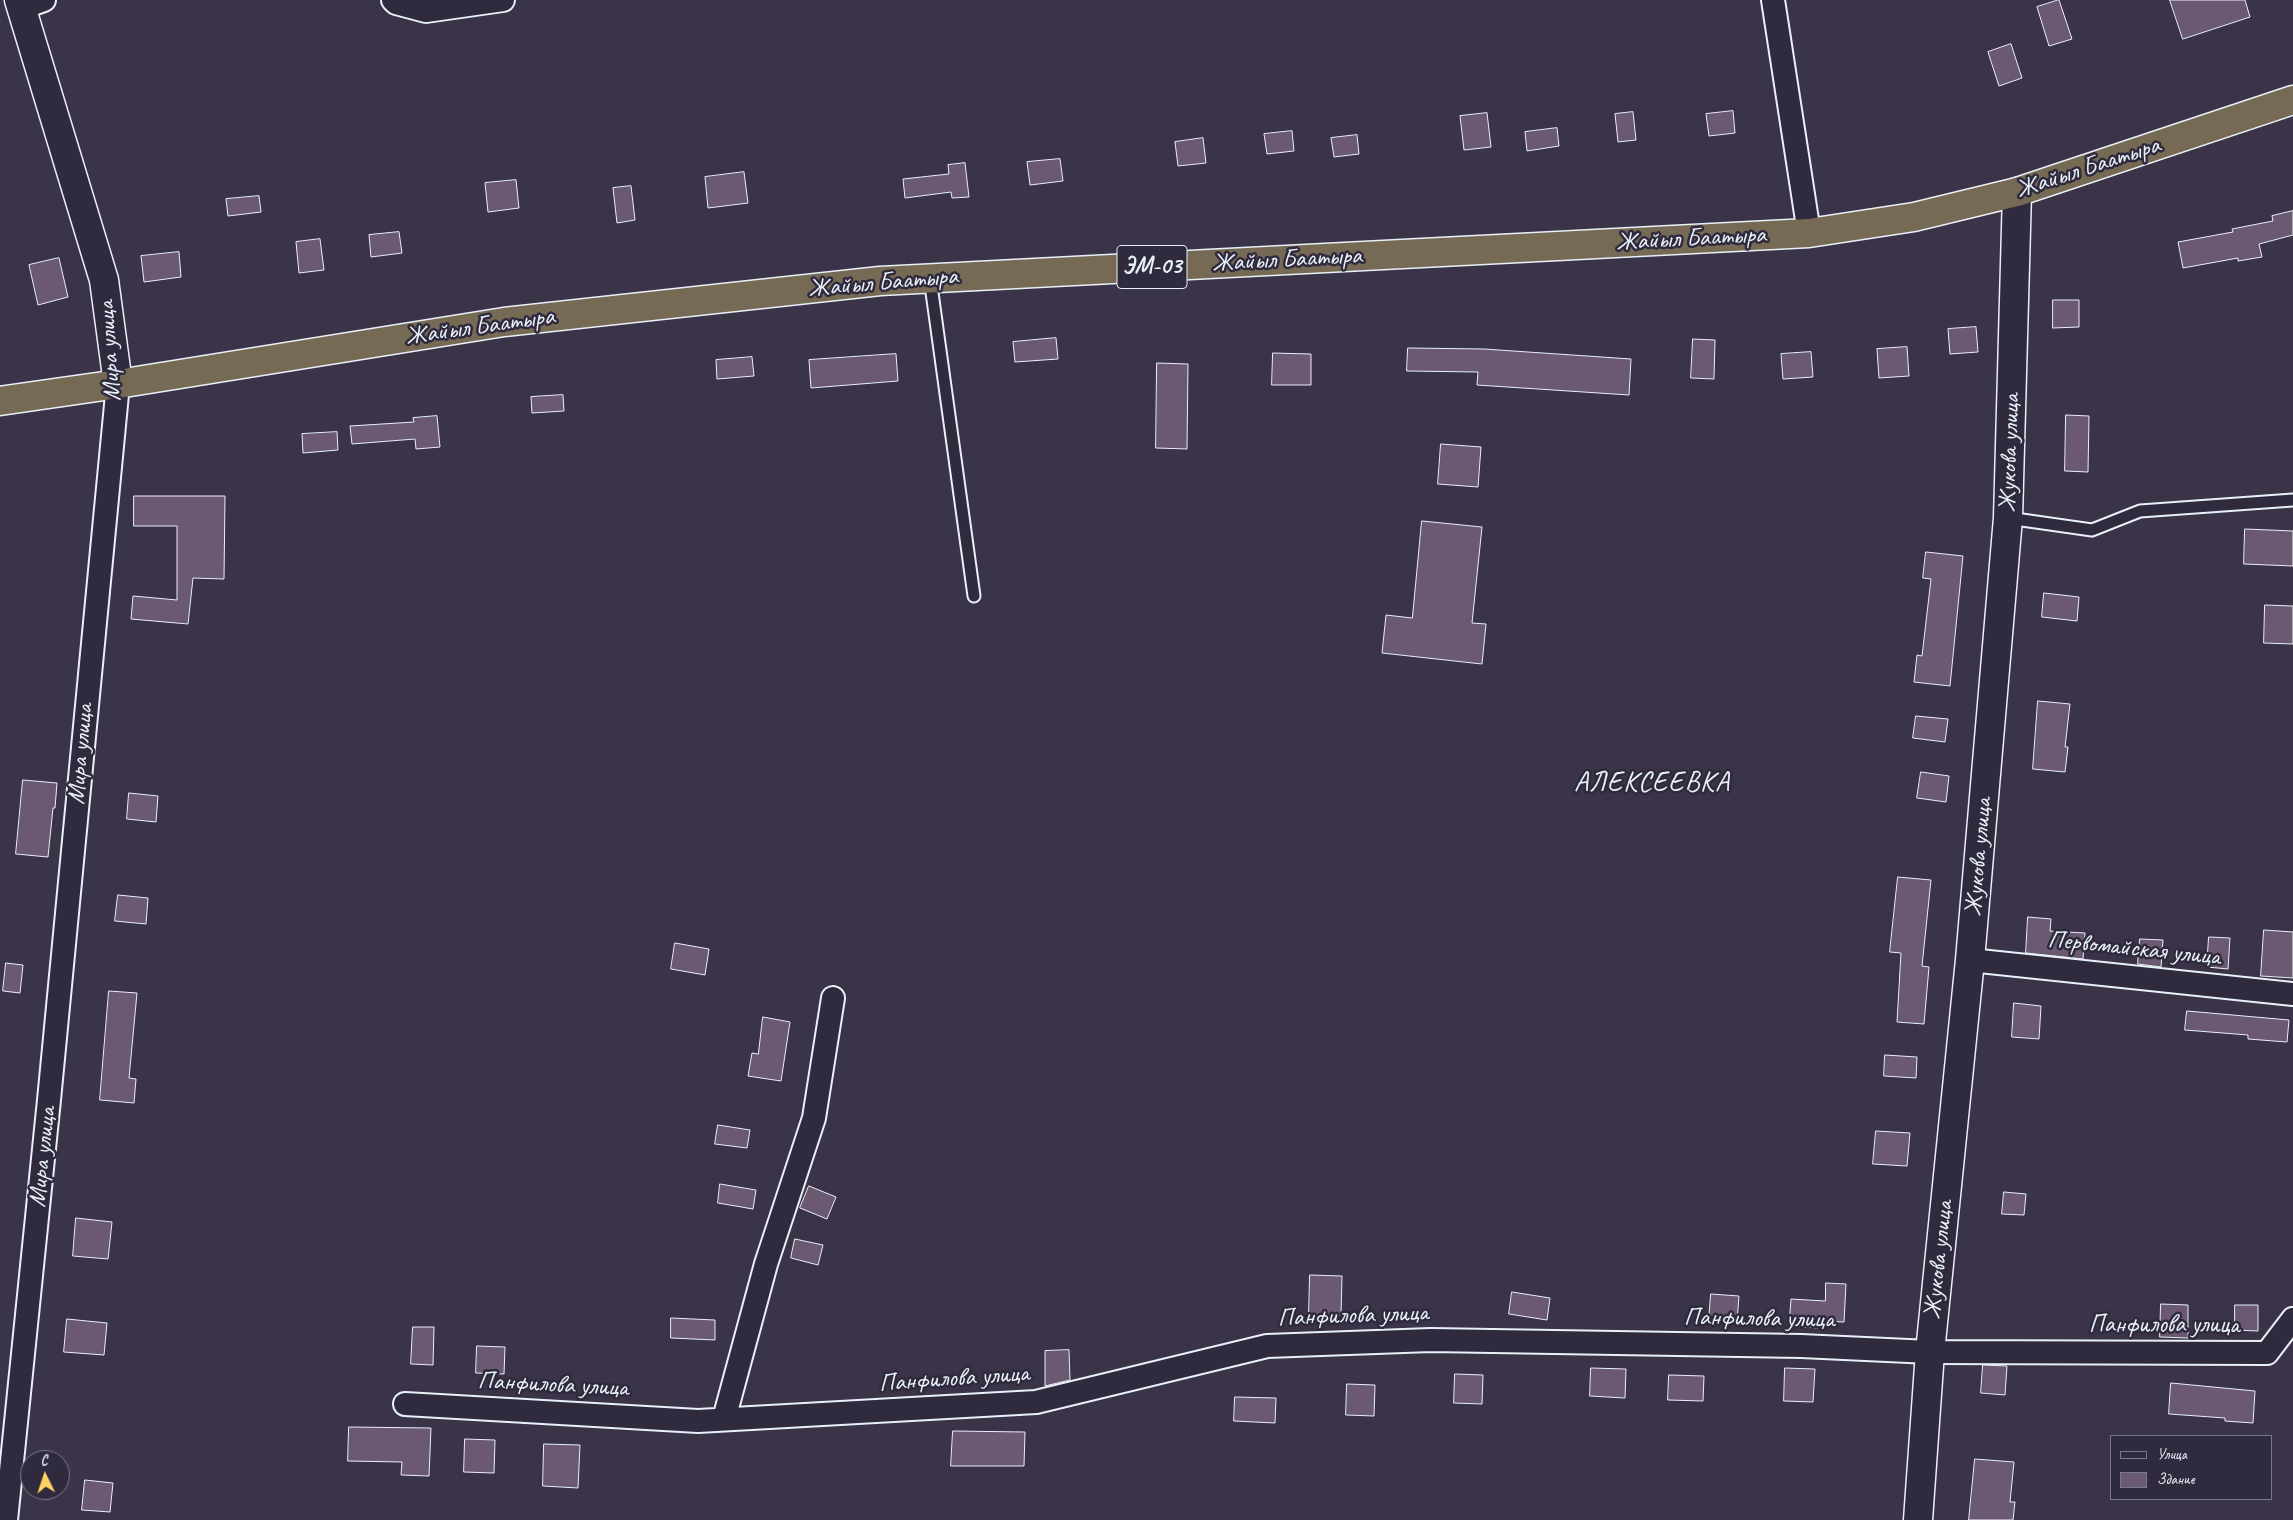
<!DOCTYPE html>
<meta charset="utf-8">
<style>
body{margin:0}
#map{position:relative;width:2293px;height:1520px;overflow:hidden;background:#3b3347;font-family:Caveat,sans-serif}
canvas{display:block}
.legend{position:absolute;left:2110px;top:1435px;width:162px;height:65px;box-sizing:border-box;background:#2f2a3d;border:1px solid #797a88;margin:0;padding:6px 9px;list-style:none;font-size:15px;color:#e8f1f8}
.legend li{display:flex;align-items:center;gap:10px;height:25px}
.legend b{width:25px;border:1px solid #797a88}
.north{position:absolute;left:20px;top:1450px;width:50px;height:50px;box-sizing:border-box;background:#2f2a3d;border:1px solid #797a88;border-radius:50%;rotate:356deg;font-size:14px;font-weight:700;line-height:20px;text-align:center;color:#e8f1f8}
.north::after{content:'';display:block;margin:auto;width:18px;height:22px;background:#ffd166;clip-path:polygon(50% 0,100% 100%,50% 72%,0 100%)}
</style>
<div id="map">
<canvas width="2293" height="1520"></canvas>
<ul class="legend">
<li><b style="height:6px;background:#2f2a3d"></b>Улица</li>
<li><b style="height:14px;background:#6b5971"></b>Здание</li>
</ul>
<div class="north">С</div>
</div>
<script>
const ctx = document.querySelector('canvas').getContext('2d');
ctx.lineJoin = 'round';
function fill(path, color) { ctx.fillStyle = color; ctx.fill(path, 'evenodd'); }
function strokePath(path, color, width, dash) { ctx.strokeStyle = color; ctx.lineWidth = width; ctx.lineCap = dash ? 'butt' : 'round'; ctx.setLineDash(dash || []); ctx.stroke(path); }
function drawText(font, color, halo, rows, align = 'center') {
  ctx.font = font + ' Caveat,sans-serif'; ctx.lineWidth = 5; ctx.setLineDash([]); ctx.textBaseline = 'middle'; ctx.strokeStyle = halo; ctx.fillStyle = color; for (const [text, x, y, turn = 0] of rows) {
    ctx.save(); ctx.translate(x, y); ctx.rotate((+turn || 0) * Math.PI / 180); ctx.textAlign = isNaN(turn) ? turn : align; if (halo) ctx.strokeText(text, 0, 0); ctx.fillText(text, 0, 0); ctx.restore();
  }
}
const building = new Path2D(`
 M2059,0l13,39 -23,7 -12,-39z
 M2170,0h75l5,17 -67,22z
 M2011,44l11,34 -23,8 -11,-34z
 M1733,111l2,22 -26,3 -3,-22z
 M1633,112l3,28 -18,2 -3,-28z
 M1487,113l4,34 -27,3 -4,-34z
 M1557,128l2,18 -32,5 -2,-19z
 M1292,131l2,20 -27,3 -3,-20z
 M1357,135l2,19 -25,3 -3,-19z
 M1203,138l3,25 -28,3 -3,-24z
 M1060,159l3,22 -33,4 -3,-23z
 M965,163l4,34 -17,1 -1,-6 -46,6 -2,-19 46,-5 -1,-9z
 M744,172l4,31 -40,5 -3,-31z
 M516,180l3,28 -31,4 -3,-29z
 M631,186l4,34 -18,3 -4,-35z
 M259,196l2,16 -33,4 -2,-17z
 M2293,211v24l-34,9 3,13 -24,4v-3l-55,10 -5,-26 55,-10 -1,-3 41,-8 -1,-5z
 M399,232l3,21 -31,4 -2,-22z
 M320,239l4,31 -25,3 -3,-31z
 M179,252l2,25 -37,5 -3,-26z
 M59,258l9,39 -30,8 -9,-40z
 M2053,300h26v27l-26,1z
 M1976,327l2,25 -28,2 -2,-25z
 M1056,338l2,21 -43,3 -2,-20z
 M1693,339l22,1 -1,39 -23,-1z
 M1907,347l2,29 -30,2 -2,-29z
 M1408,348l76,1 147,10 -2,36 -152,-10 1,-13 -71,-1z
 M1811,352l2,25 -30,2 -2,-25z
 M1273,353l38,1v31h-39z
 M896,354l2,27 -87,7 -2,-28z
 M752,357l2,19 -37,3 -1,-19z
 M1157,363l31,1 -1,85 -31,-1z
 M563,395l1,16 -32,2 -1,-16z
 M2066,415l23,1 -1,56 -23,-1z
 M437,416l3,31 -24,2 -1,-10 -63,5 -2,-18 64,-4 -1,-4z
 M337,432l1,18 -35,3 -1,-19z
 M1441,444l40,3 -3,40 -40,-3z
 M134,496h91l-1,83 -31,-1 -5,46 -57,-5 2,-23 44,4v-74h-43z
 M1422,521l60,6 -10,96 14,1 -4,40 -100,-11 4,-38 26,3z
 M2245,529l48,2v35l-49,-2z
 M1926,552l37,4 -13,130 -36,-4 3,-27 5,1 9,-77 -8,-1z
 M2044,593l35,4 -2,24 -35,-4z
 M2265,605l28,1v38l-29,-1z
 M2038,701l32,3 -5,43h3l-3,25 -32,-3z
 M1916,716l32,3 -3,23 -32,-4z
 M1921,772l28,4 -3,26 -29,-4z
 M23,780l34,3 -2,25h-2l-5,49 -32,-3z
 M129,793l29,3 -2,26 -29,-3z
 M1898,877l33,3 -9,86 7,1 -5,57 -27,-2 4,-69 -11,-1z
 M118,895l30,3 -2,26 -31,-3z
 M2028,917l23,2 -1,12 35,2 -2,26 -57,-6z
 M2264,930l29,2v46l-32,-2z
 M2209,937l21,1 -2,31 -21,-2z
 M2140,939l23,1 -2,27 -23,-3z
 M675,943l34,6 -4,26 -34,-6z
 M6,963l17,2 -3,28 -17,-2z
 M109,991l28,2 -8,85 7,1 -2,24 -34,-3z
 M2014,1003l27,3 -2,33 -27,-2z
 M2187,1011l102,9 -2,22 -39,-3v-4l-63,-5z
 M763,1017l27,5 -9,59 -33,-5 4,-23 6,1z
 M1885,1055l32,2 -1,21 -32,-2z
 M718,1125l32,5 -3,18 -32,-4z
 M1876,1131l34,2 -3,33 -34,-2z
 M720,1184l36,6 -3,19 -35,-6z
 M809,1186l27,11 -9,22 -27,-11z
 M2004,1192l22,2 -2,21 -22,-1z
 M76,1218l36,4 -4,37 -35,-3z
 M795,1239l28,6 -5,20 -27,-7z
 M1310,1275l32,1 -1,39 -32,-1z
 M1826,1283l20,1 -2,38 -26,-1v7l-29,-2 2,-27 34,2z
 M1512,1292l38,6 -3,22 -38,-6z
 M1711,1294l28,2 -2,26 -28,-2z
 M2161,1304l27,1v33l-28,-1z
 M2235,1305h23v26l-23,-1z
 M671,1318l44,2v20l-44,-2z
 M67,1319l40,4 -3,32 -40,-3z
 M413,1327h21l-1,38 -22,-1z
 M477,1346l28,1 -1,27 -28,-1z
 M1069,1350l1,30 -25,6v-35z
 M1983,1365l24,1 -2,29 -24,-2z
 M1591,1368l35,1 -1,29 -35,-2z
 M1785,1368l30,1 -2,33 -29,-1z
 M1455,1374l28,1 -1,29 -28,-1z
 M1669,1375l35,1 -1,25 -35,-1z
 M2171,1383l84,8 -2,32 -28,-2v-3l-56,-4z
 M1347,1384l28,1 -1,31 -28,-1z
 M1235,1397l41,1 -1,25 -41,-2z
 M349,1427l82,1 -2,48 -28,-1 1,-13 -54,-1z
 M953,1431l72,1 -1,34h-73z
 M465,1439l30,1 -1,33 -30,-1z
 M544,1444l36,1 -2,43 -35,-2z
 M1975,1459l39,3 -4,40h5l-2,18h-44z
 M85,1480l28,3 -3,29 -28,-2z`);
fill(building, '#6b5971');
strokePath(building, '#e8f1f8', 1);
const lane = new Path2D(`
 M930,278l44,318
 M2008,518l84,12 48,-19 153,-11`);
const street = new Path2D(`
 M393,0l3,3 30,8 77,-11
 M1773,0l36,233
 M22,8l22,-8
 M1970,960l323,34
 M405,1404l293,17 338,-19 231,-56 164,-6 370,6 129,6 337,1 26,-34
 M724,1419l42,-155 48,-146 19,-120
 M6,1520l43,-420 69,-716`);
const secondary = new Path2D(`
 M19,0l85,280 14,104
 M1918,1520l12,-168 40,-392 38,-442 9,-326`);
const highway = new Path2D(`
 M0,401l118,-17 386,-62 376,-41 929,-48 105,-16 103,-25 276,-92`);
strokePath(lane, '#e8f1f8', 15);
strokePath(street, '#e8f1f8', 26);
strokePath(secondary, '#e8f1f8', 31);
strokePath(highway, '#e8f1f8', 31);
strokePath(lane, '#2f2a3d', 11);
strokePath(street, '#2f2a3d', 22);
strokePath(secondary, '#2f2a3d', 28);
strokePath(highway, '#766a55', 28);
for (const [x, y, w] of [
 [1152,267,70]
]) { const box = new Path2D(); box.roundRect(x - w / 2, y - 21.5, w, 43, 4); ctx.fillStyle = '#2f2a3d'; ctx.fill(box); strokePath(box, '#e8f1f8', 1); }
drawText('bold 24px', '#e8f1f8', null, [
 ["ЭМ-03",1152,267]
]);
drawText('25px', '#e8f1f8', '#2f2a3d', [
 ["Жайыл Баатыра",2088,168,-18],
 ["Жайыл Баатыра",1691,239,-3],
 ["Жайыл Баатыра",1287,260,-3],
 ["Жайыл Баатыра",883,283,-5],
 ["Жайыл Баатыра",480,327,-8],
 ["Мира улица",110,351,-94],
 ["Жукова улица",2010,453,-88],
 ["Мира улица",81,754,-85],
 ["Жукова улица",1979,857,-85],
 ["Первомайская улица",2134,949,6],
 ["Мира улица",43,1157,-84],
 ["Жукова улица",1939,1260,-84],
 ["Панфилова улица",1353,1316,-2],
 ["Панфилова улица",1759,1319,1],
 ["Панфилова улица",2164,1325],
 ["Панфилова улица",954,1379,-4],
 ["Панфилова улица",553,1385,3]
]);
ctx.letterSpacing = '1px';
drawText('28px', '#e8f1f8', '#2f2a3d', [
 ["АЛЕКСЕЕВКА",1652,784]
]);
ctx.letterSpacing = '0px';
</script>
